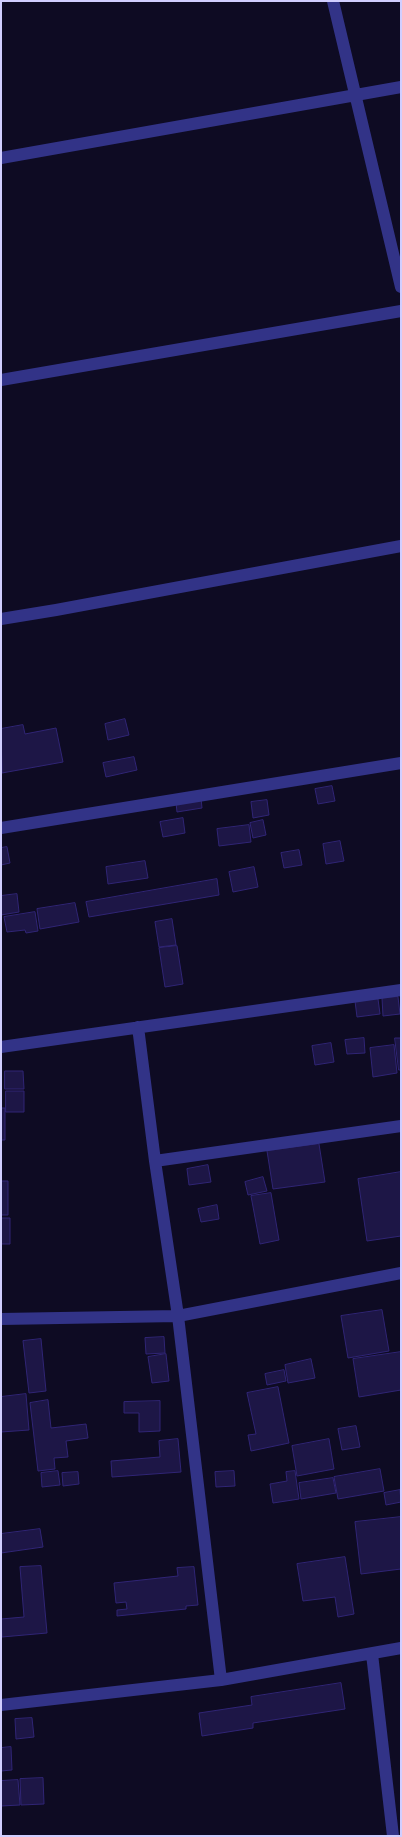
<!DOCTYPE html>
<style>
body{margin:0}
#map{position:relative;width:402px;height:1837px;overflow:hidden;background:#0e0b23;font-family:"Titillium Web",sans-serif}
canvas{display:block}
.frame{position:absolute;inset:0;border:2px solid #d1ceff;pointer-events:none}
</style>
<div id="map">
<canvas width="402" height="1837"></canvas>
<div class="frame"></div>
</div>
<script>
const ctx = document.querySelector('canvas').getContext('2d');
ctx.lineJoin = 'round';
function fill(path, color) { ctx.fillStyle = color; ctx.fill(path, 'evenodd'); }
function strokePath(path, color, width, dash) { ctx.strokeStyle = color; ctx.lineWidth = width; ctx.lineCap = dash ? 'butt' : 'round'; ctx.setLineDash(dash || []); ctx.stroke(path); }
const building = new Path2D(`
 M125,719l4,16 -21,5 -3,-16z
 M23,725l2,9 31,-6 7,34 -61,11 -1,-44z
 M134,757l3,13 -31,7 -3,-14z
 M332,786l3,15 -17,3 -3,-15z
 M201,798l1,10 -25,4 -1,-9z
 M267,800l2,15 -16,3 -2,-16z
 M183,818l2,15 -22,4 -3,-15z
 M263,820l3,15 -13,3 -3,-15z
 M249,825l2,17 -32,4 -2,-17z
 M340,841l4,20 -18,3 -3,-20z
 M7,847l3,16 -9,2v-17z
 M299,850l3,15 -18,3 -3,-15z
 M145,861l3,17 -40,6 -2,-17z
 M254,867l4,20 -25,5 -4,-20z
 M217,879l2,16 -130,22 -3,-15z
 M17,894l2,18 -18,3v-19z
 M75,903l4,19 -39,7 -3,-20z
 M35,912l3,19 -12,2 -1,-3 -18,2 -3,-15z
 M172,919l4,26 -17,2 -4,-25z
 M177,946l6,38 -18,3 -6,-39z
 M398,997l2,17 -17,2 -1,-18z
 M378,999l2,15 -23,3 -2,-16z
 M364,1038l1,15 -18,1 -2,-14z
 M395,1038h6v32h-2z
 M331,1043l3,19 -19,3 -3,-19z
 M394,1045l3,28 -24,4 -3,-29z
 M5,1071h18l1,18h-19z
 M6,1091h18v21h-18z
 M1,1108h4v32h-4z
 M319,1144l6,38 -52,7 -6,-38z
 M208,1165l3,17 -22,3 -2,-16z
 M401,1172v64l-34,5 -9,-62z
 M263,1177l4,14 -19,4 -3,-13z
 M1,1181h7v34h-7z
 M271,1193l8,47 -19,4 -9,-48z
 M217,1205l2,14 -18,3 -3,-13z
 M1,1218h9v26h-9z
 M382,1310l7,41 -41,7 -7,-42z
 M164,1337l1,16 -19,1 -1,-16z
 M41,1339l5,52 -17,2 -6,-52z
 M401,1352v38l-42,7 -6,-38z
 M166,1354l3,27 -17,2 -4,-26z
 M311,1359l4,19 -27,5 -3,-18z
 M284,1370l2,11 -19,4 -2,-11z
 M278,1387l11,56 -38,8 -3,-16 8,-1 -9,-41z
 M26,1394l3,36 -28,2v-35z
 M48,1400l3,28 35,-4 2,14 -22,3 2,16 -14,1 1,11 -17,2 -8,-68z
 M160,1401v30l-21,1v-19h-15v-11z
 M356,1426l4,21 -18,3 -4,-21z
 M178,1439l3,33 -69,5 -1,-16 49,-4 -1,-16z
 M329,1439l5,30 -37,7 -5,-30z
 M380,1469l4,22 -46,8 -4,-22z
 M58,1471l2,14 -18,2 -1,-14z
 M234,1471l1,15 -19,1 -1,-15z
 M295,1471l4,28 -26,4 -3,-19 17,-3 -1,-9z
 M78,1472l1,12 -16,2 -1,-13z
 M333,1478l3,15 -35,6 -2,-16z
 M400,1490l1,12 -15,3 -2,-12z
 M401,1517v52l-40,5 -6,-52z
 M40,1529l3,18 -42,6v-19z
 M345,1557l9,57 -16,3 -3,-20 -32,4 -6,-37z
 M41,1566l6,67 -45,4 -1,-18 23,-2 -4,-50z
 M194,1567l4,38 -12,1v3l-69,7v-6l10,-1 -1,-7 -10,1 -2,-20 64,-7 -1,-8z
 M341,1683l4,26 -92,14v5l-51,8 -3,-23 53,-8 -1,-8z
 M32,1718l2,19 -18,2 -1,-20z
 M11,1747l1,23 -11,1v-23z
 M43,1778l1,26 -23,1 -1,-26z
 M18,1780l2,25 -19,1v-25z`);
fill(building, '#1d1646');
strokePath(building, '#302575', 1);
strokePath(new Path2D(`
 M333,1l68,286
 M1,158l400,-71
 M1,380l400,-69
 M1,619l55,-9 345,-64
 M1,828l400,-65
 M138,1027l17,134 23,155 43,364
 M1,1047l400,-57
 M155,1161l246,-35
 M1,1319l177,-3 223,-43
 M372,1654l21,182
 M1,1705l220,-25 180,-32`), '#323387', 12);
</script>
